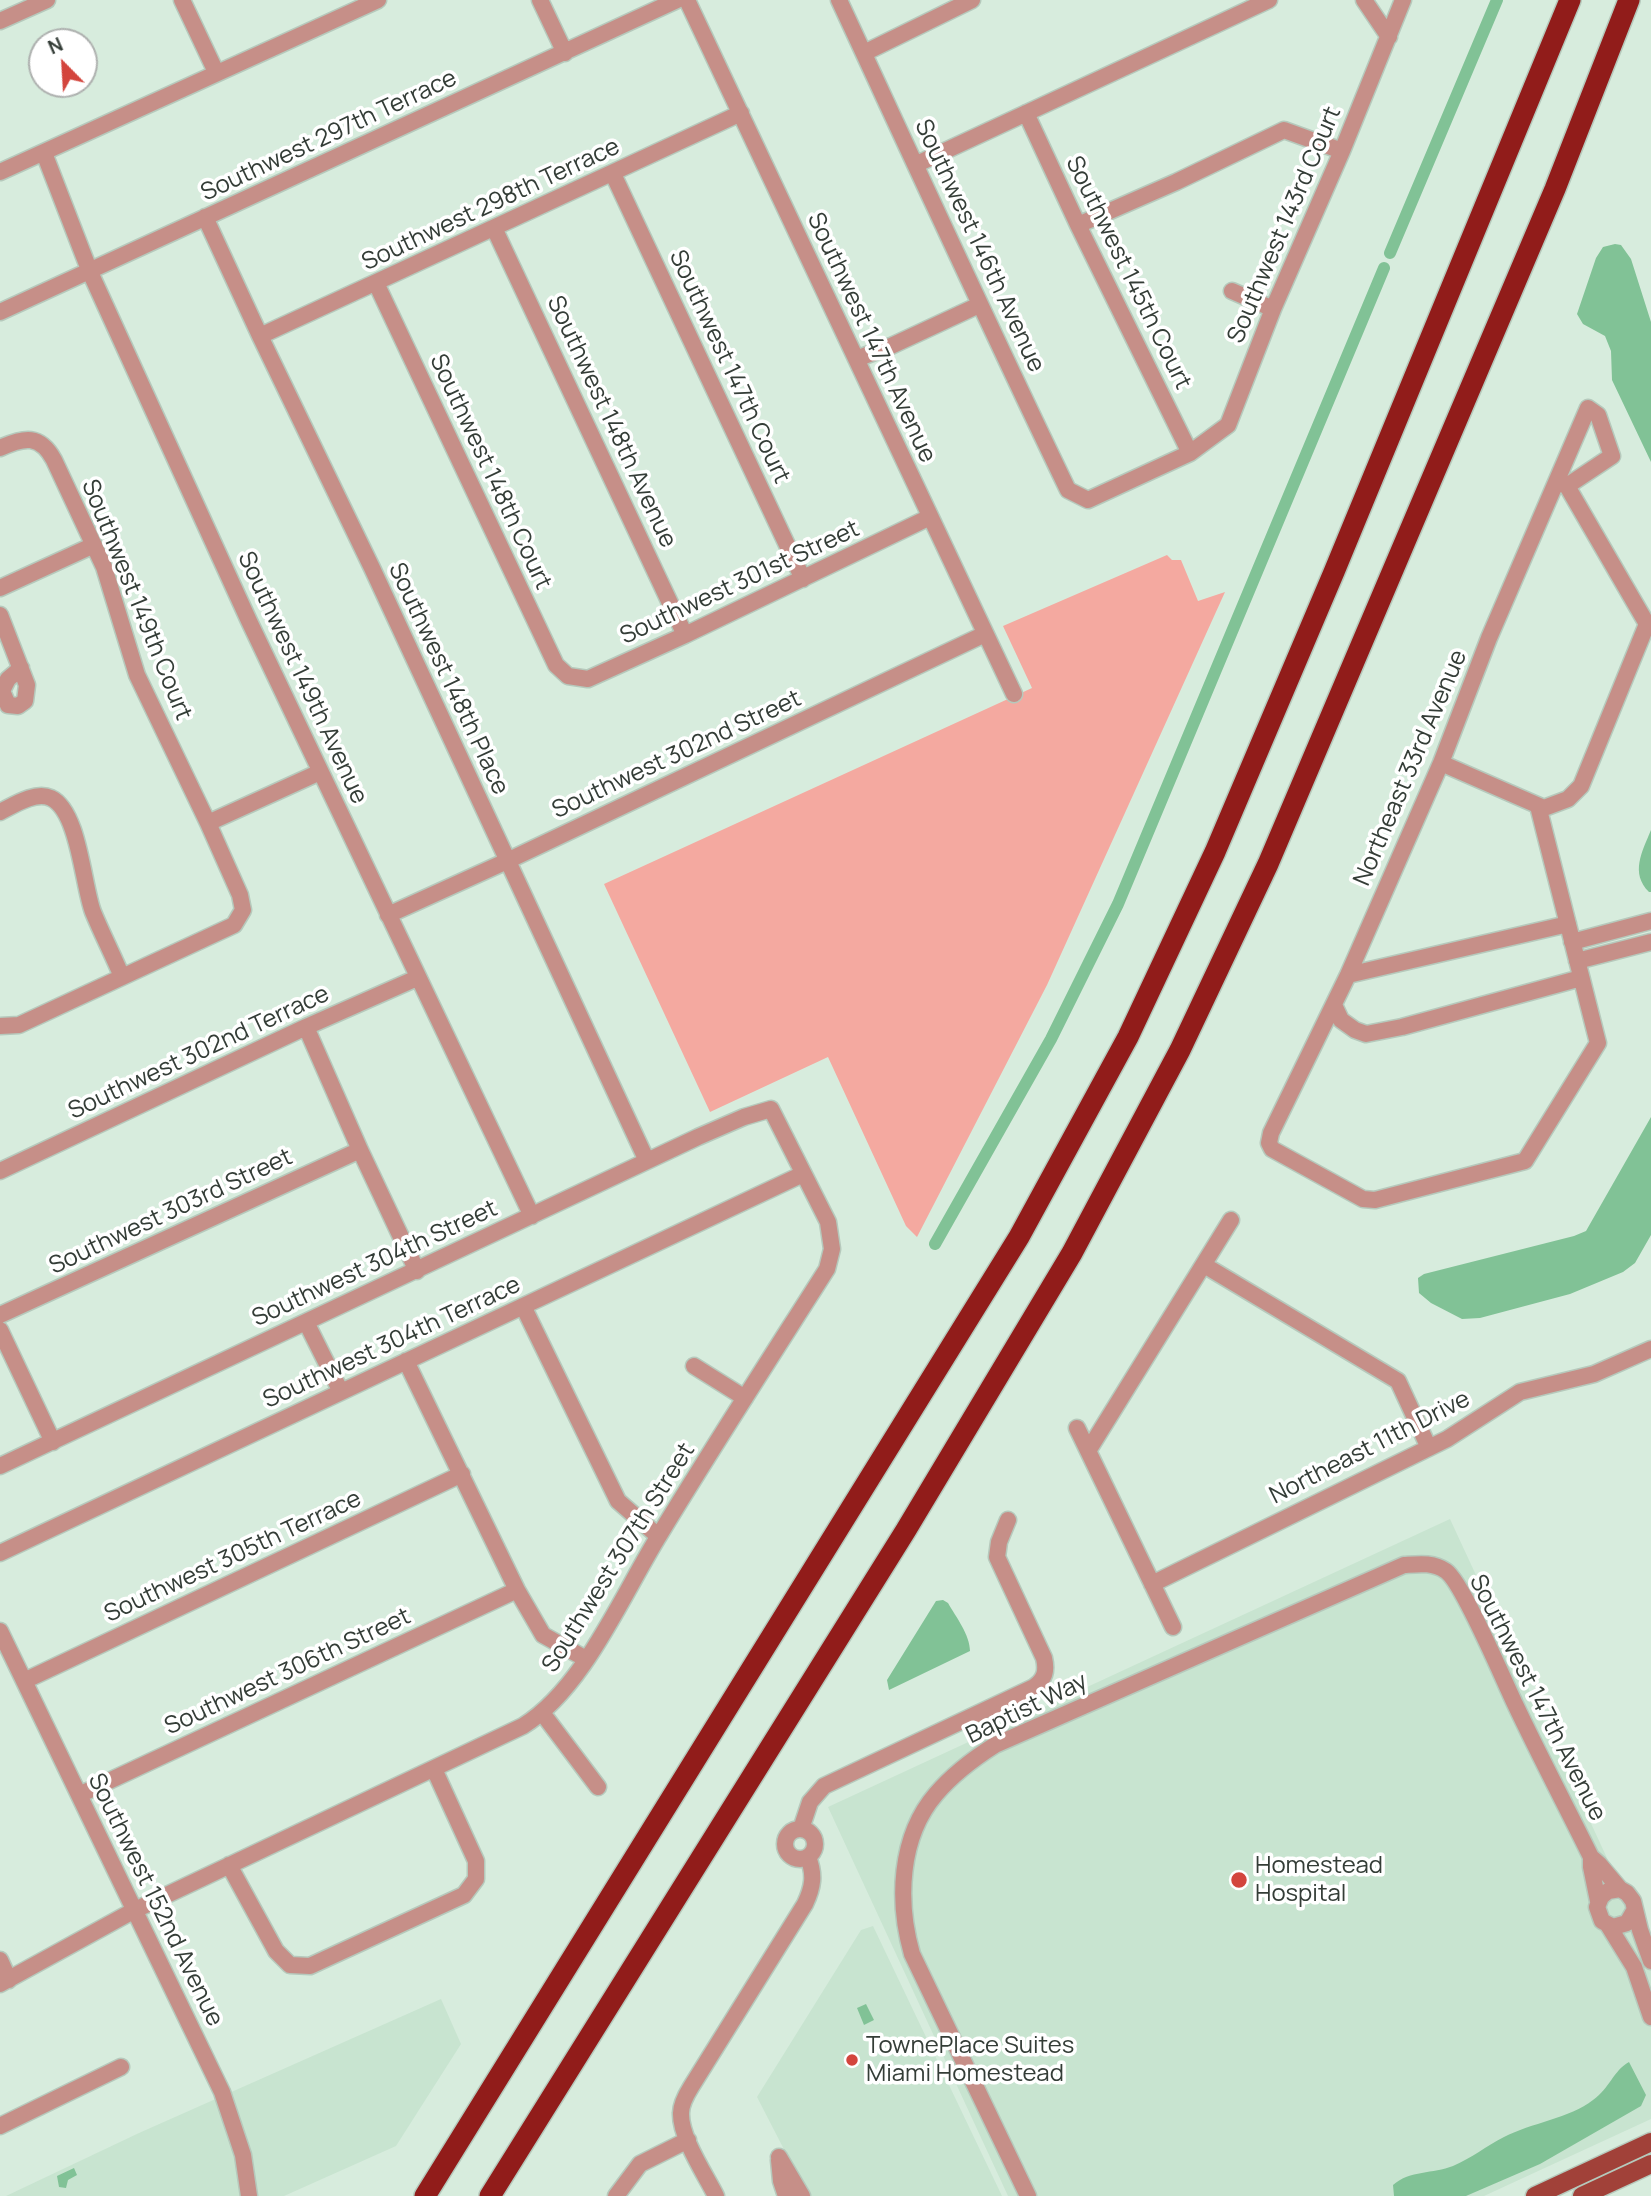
<!DOCTYPE html>
<style>
body{margin:0}
#map{position:relative;width:1651px;height:2196px;overflow:hidden;background:#d7ecdd;font-family:Manrope,sans-serif}
canvas{display:block}
.north{position:absolute;left:28px;top:28px;width:70px;height:70px;box-sizing:border-box;background:#fff;border:2px solid #aeb1af;border-radius:50%;rotate:336deg;font-size:19px;font-weight:700;line-height:28px;text-align:center;color:#343d37}
.north::after{content:'';display:block;margin:auto;width:24px;height:32px;background:#d3453d;clip-path:polygon(50% 0,100% 100%,50% 72%,0 100%)}
</style>
<div id="map">
<canvas width="1651" height="2196"></canvas>
<div class="north">N</div>
</div>
<script>
const ctx = document.querySelector('canvas').getContext('2d');
ctx.lineJoin = 'round';
function fill(path, color) { ctx.fillStyle = color; ctx.fill(path, 'evenodd'); }
function strokePath(path, color, width, dash) { ctx.strokeStyle = color; ctx.lineWidth = width; ctx.lineCap = dash ? 'butt' : 'round'; ctx.setLineDash(dash || []); ctx.stroke(path); }
function drawText(font, color, halo, rows, align = 'center') {
  ctx.font = font + ' Manrope,sans-serif'; ctx.lineWidth = 7; ctx.setLineDash([]); ctx.textBaseline = 'middle'; ctx.strokeStyle = halo; ctx.fillStyle = color; for (const [text, x, y, turn = 0] of rows) {
    ctx.save(); ctx.translate(x, y); ctx.rotate((+turn || 0) * Math.PI / 180); ctx.textAlign = isNaN(turn) ? turn : align; if (halo) ctx.strokeText(text, 0, 0); ctx.fillText(text, 0, 0); ctx.restore();
  }
}
fill(new Path2D(`
 M1450,1519l201,434v166l-167,77h-476l-180,-389z
 M873,1926l129,270h-194l-51,-99 104,-167z
 M441,1999l20,45 -65,102 -112,50h-278l133,-63z`), '#c8e4d0');
fill(new Path2D(`
 M1167,555l5,5h9l17,41 27,-9 -178,393 -130,252 -11,-11 -78,-169 -118,55 -106,-228 428,-196 -29,-62z`), '#f4a9a0');
fill(new Path2D(`
 M1615,244l6,1 10,14 20,63v140l-39,-82 -1,-29 -6,-15 -22,-12 -6,-10 19,-56 7,-11z
 M1651,830v62h-2c-19,-19 -7,-40 2,-62z
 M1651,1117v118l-16,28 -12,9 -53,22 -90,24 -18,1 -31,-16 -12,-10 -1,-15 6,-4 150,-38 12,-5z
 M943,1600l5,3c8,14 22,32 22,48l-81,39 -2,-10 49,-79z
 M866,2004l8,16 -10,5 -7,-17z
 M1629,2062l17,33 -5,11 -101,58 -74,32h-72l-1,-11c17,-15 40,-11 60,-19 19,-8 33,-20 51,-29 27,-14 66,-19 89,-37 17,-12 20,-29 36,-38z
 M74,2168l3,7 -9,5 -2,8 -7,-1 -2,-11z`), '#81c296');
strokePath(new Path2D(`
 M1390,253l107,-253
 M935,1244l116,-205 67,-135 266,-636`), '#81c296', 12);
const minor = new Path2D(`
 M182,0l34,72
 M540,0l25,53
 M687,0l327,694
 M839,0c76,164 151,328 229,490l20,10 102,-47 38,-28 45,-116 69,-158 61,-151
 M1364,0l25,37
 M0,21l47,-21
 M864,53l108,-53
 M1026,113l52,112 112,228
 M44,153l46,119 159,349 283,595
 M917,164l352,-164
 M0,172l378,-172
 M613,174l190,405
 M205,217l55,119 112,232 275,593
 M1078,225l98,-43 108,-52 58,21
 M494,228l191,407
 M376,283l180,382 12,11 20,3 97,-44 245,-118
 M1232,291l41,18
 M0,312l677,-312
 M260,336l481,-223
 M856,359l35,-13 88,-41
 M0,448c24,-11 40,-14 54,12l50,107 33,108 71,148 32,72 3,15 -9,15 -215,100 -19,1
 M0,588l94,-43
 M0,615l27,70 -2,16 -7,5 -10,-1 -6,-14 6,-12 13,-11
 M1441,763l103,45 24,-9 13,-13 66,-162 -80,-138 -8,-3
 M1538,806l60,237 -73,118 -150,39 -12,-1 -91,-50 -3,-6 2,-10 77,-158 93,-212 48,-125 99,-230 10,7 14,41 -45,30
 M0,812c14,-7 35,-21 51,-14 28,13 32,88 42,114 9,22 20,43 29,65
 M208,823l112,-51
 M388,915l119,-54 478,-227
 M1572,942l79,-21
 M1577,961l74,-19
 M1348,975l220,-51
 M1334,1005l7,15 14,10 11,4 36,-7 179,-49
 M306,1027l54,123 57,121
 M0,1171l306,-144 111,-49
 M1204,1265l194,116 31,67
 M523,1306l95,195 40,35
 M0,1315l360,-165
 M306,1322l35,70
 M0,1330l53,112
 M406,1361l111,229 26,45 43,24
 M694,1366l51,32
 M1077,1428l96,199
 M1088,1451l143,-231
 M0,1466l698,-329 46,-20 27,-8 57,113 4,27 -5,20c-56,88 -113,176 -167,265 -38,61 -76,154 -137,192l-390,185 -133,73
 M0,1553l803,-379
 M1152,1584l295,-145 73,-47 74,-18 57,-25
 M0,1631l222,461 21,63 6,41
 M24,1681l438,-207
 M543,1714l55,73
 M79,1795l438,-205
 M785 1844a15 15 0 1 1 30 0a15 15 0 1 1-30 0Z
 M801,1829l9,-27 14,-16 210,-99c11,-8 13,-16 10,-29l-47,-101 2,-15 9,-22
 M1591,1857l8,7 21,25
 M229,1865l47,86 14,14 20,1 154,-71 12,-16v-18l-42,-92
 M1634,1911l-7,12 -14,4 -11,-6 -5,-14 4,-10 7,-6 12,-2 7,4 6,8 7,29 11,31
 M1608,1925l26,42 17,50
 M0,1960l9,20
 M0,2126l121,-59
 M779,2157l23,39
 M779,2160l2,21 5,15
 M616,2196l24,-32 48,-24
 M716,2196c-11,-22 -36,-59 -35,-83 0,-9 5,-18 10,-26l114,-183c8,-17 10,-29 3,-47
 M1028,2196l-116,-242c-15,-52 -13,-117 24,-160 17,-20 37,-35 59,-49l409,-180c15,-1 29,-3 42,6 17,12 57,108 69,133 24,51 51,102 76,153v10l7,34`);
const major = new Path2D(`
 M1535,2196l116,-54
 M1582,2196l69,-32`);
const highway = new Path2D(`
 M425,2196l594,-959 109,-200 87,-185 119,-280 236,-572
 M490,2196l416,-666 166,-277 108,-203 88,-186 287,-675 74,-189`);
strokePath(minor, '#b6c9bc', 19);
strokePath(major, '#b6c9bc', 21);
strokePath(highway, '#b6c9bc', 24);
strokePath(minor, '#c68f88', 16);
strokePath(major, '#a14139', 18);
strokePath(highway, '#911c1a', 21);
for (const [x, y, r, color] of [
 [1239,1880,9,"#d3453d"],
 [852,2060,7,"#d3453d"]
]) { const dot = new Path2D(); dot.arc(x, y, r, 0, 2 * Math.PI); ctx.fillStyle = color; ctx.fill(dot); strokePath(dot, '#fff', 2.5); }
drawText('24px', '#343d37', '#fff', [
 ["Southwest 297th Terrace",329,136,-25],
 ["Southwest 298th Terrace",491,205,-25],
 ["Southwest 143rd Court",1285,225,-67],
 ["Southwest 146th Avenue",979,246,65],
 ["Southwest 145th Court",1128,273,64],
 ["Southwest 147th Avenue",871,338,65],
 ["Southwest 147th Court",729,367,65],
 ["Southwest 148th Avenue",611,422,65],
 ["Southwest 148th Court",490,472,65],
 ["Southwest 301st Street",740,583,-25],
 ["Southwest 149th Court",136,600,68],
 ["Southwest 149th Avenue",302,678,65],
 ["Southwest 148th Place",448,679,65],
 ["Southwest 302nd Street",677,755,-25],
 ["Northeast 33rd Avenue",1411,768,-67],
 ["Southwest 302nd Terrace",199,1053,-25],
 ["Southwest 303rd Street",171,1212,-25],
 ["Southwest 304th Street",375,1264,-25],
 ["Southwest 304th Terrace",392,1343,-25],
 ["Northeast 11th Drive",1370,1448,-27],
 ["Southwest 305th Terrace",233,1557,-25],
 ["Southwest 307th Street",619,1558,-58],
 ["Southwest 306th Street",288,1672,-25],
 ["Southwest 147th Avenue",1537,1698,63],
 ["Baptist Way",1027,1709,-26],
 ["Southwest 152nd Avenue",155,1900,64]
]);
drawText('24px', '#343d37', '#fff', [
 ["Homestead",1255,1866],
 ["Hospital",1255,1894],
 ["TownePlace Suites",866,2046],
 ["Miami Homestead",866,2074]
], 'left');
</script>
